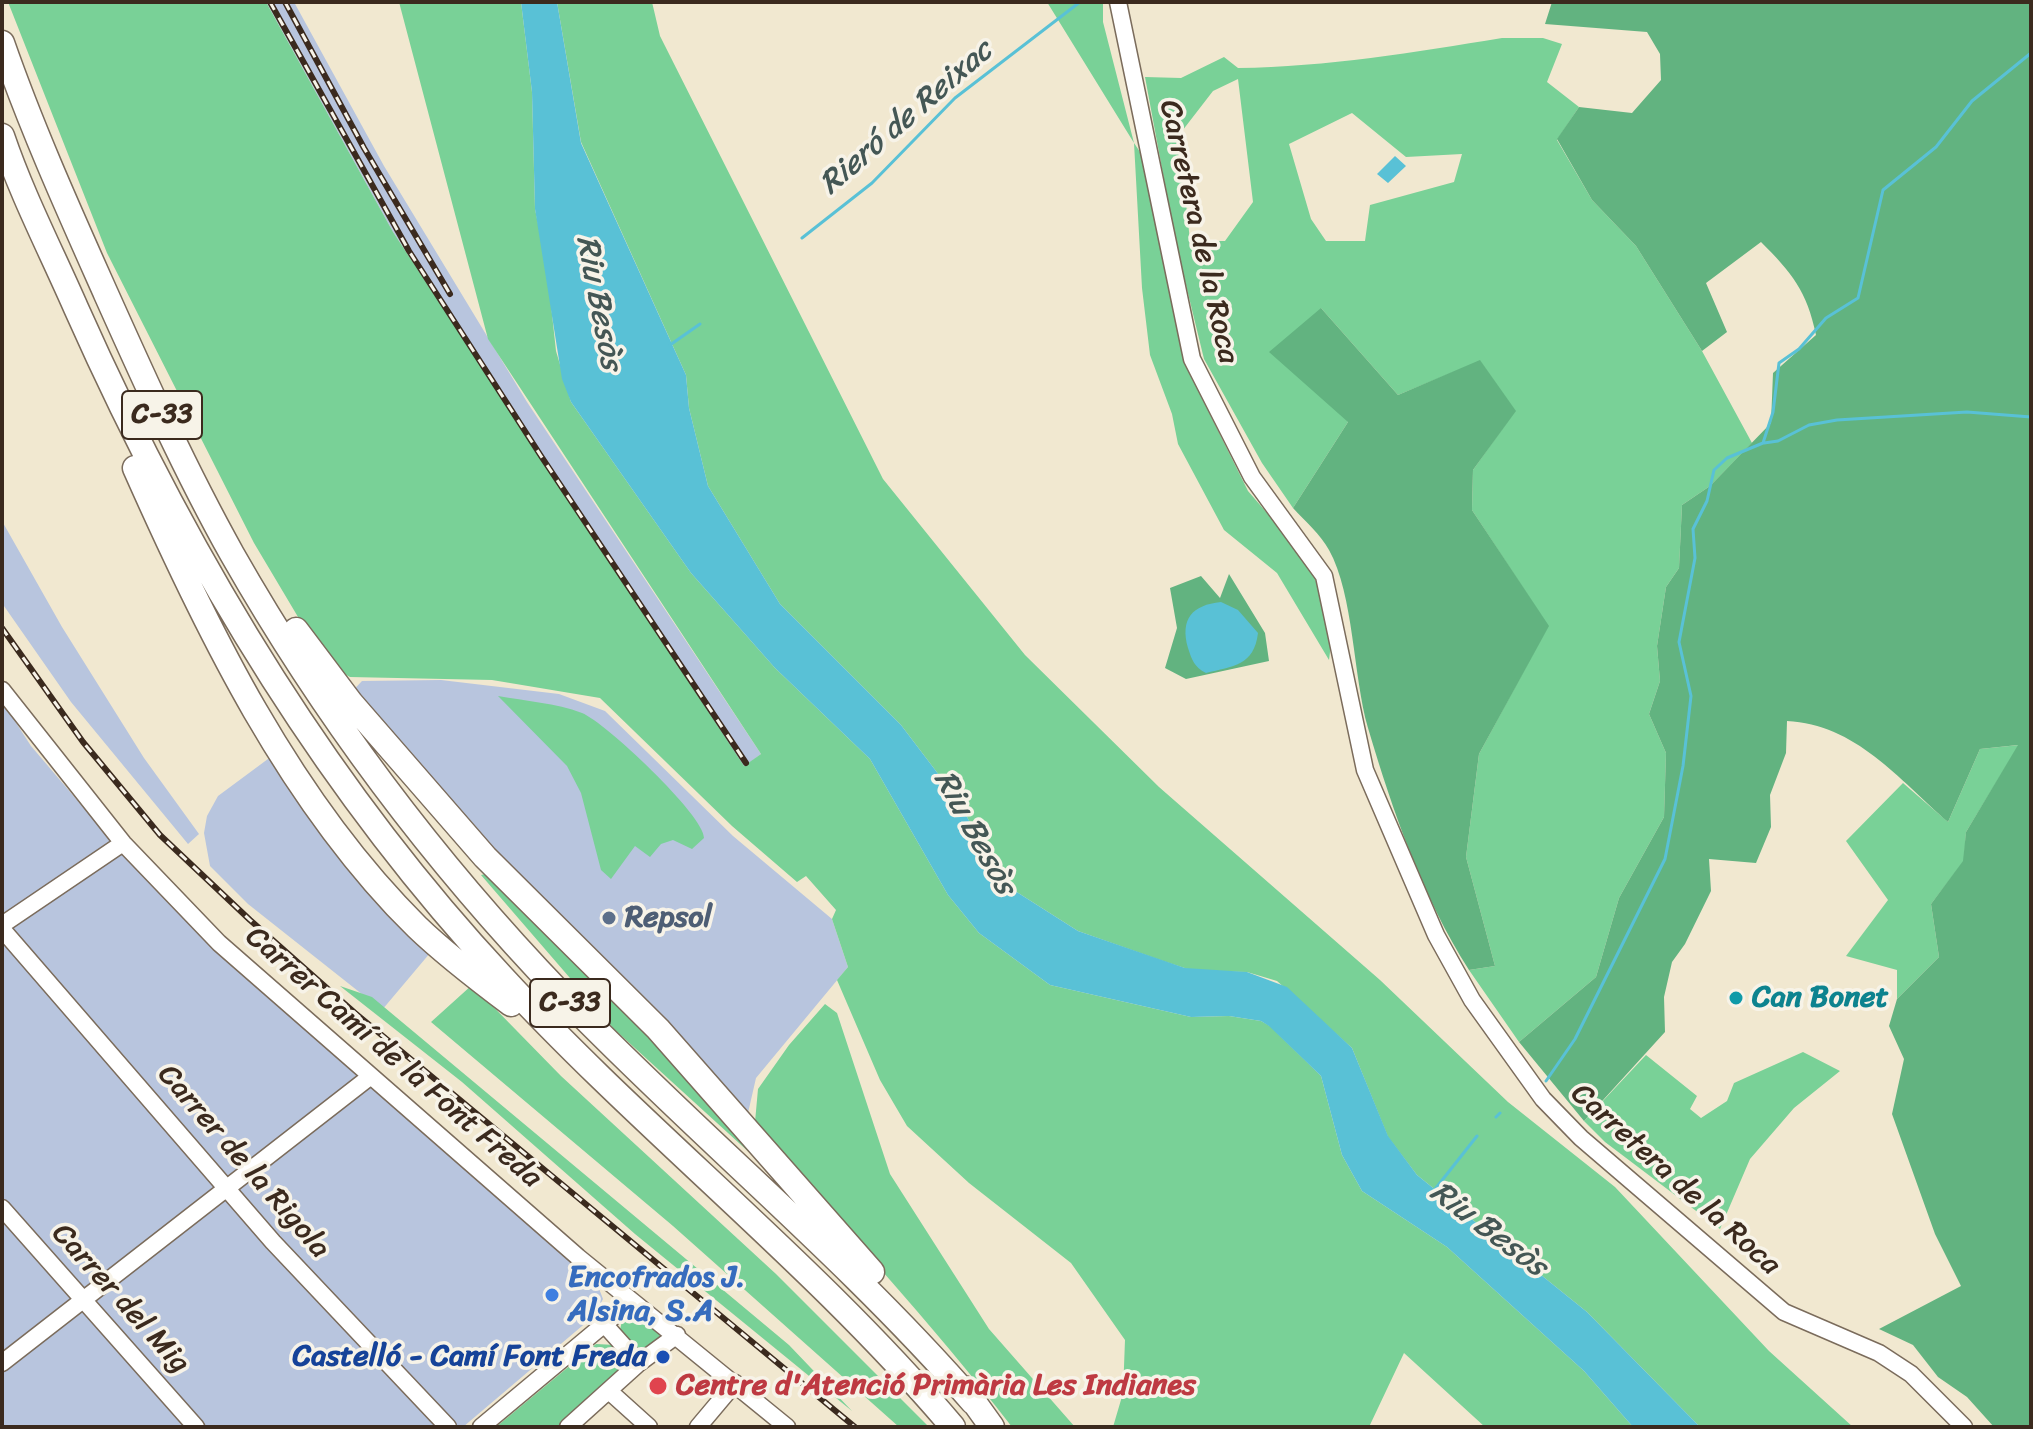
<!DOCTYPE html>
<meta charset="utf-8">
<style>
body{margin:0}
#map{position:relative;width:2033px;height:1429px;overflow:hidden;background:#f1e8d0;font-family:Sriracha,sans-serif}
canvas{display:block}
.frame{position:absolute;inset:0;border:4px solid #3b2a1e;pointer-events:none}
</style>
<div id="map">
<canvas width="2033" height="1429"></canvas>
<div class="frame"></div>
</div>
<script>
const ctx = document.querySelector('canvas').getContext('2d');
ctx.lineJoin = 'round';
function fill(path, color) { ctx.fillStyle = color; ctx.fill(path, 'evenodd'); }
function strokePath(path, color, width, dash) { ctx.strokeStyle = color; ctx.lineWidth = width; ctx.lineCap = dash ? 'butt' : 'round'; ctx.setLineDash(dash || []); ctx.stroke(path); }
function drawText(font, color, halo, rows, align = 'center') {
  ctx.font = font + ' Sriracha,sans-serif'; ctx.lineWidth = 7; ctx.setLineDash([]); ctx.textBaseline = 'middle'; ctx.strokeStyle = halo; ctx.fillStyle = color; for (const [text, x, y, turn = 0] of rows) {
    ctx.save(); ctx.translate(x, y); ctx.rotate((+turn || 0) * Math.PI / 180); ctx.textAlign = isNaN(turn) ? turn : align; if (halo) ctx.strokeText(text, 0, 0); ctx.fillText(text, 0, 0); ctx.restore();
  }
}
fill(new Path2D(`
 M266,2h28l90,164 143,236 234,352 -17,13 -351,-535z
 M2,521l60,106 82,131 55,76 -11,10 -117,-142 -67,-96z
 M441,680l118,14 46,17 128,125 99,83 16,48 -92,111 -8,35 -405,-412 19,-20z
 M2,701l29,45 104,122 250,231 213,187 5,13 -8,16 -132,112h-461z
 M272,756l60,60 109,124 -59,70 -134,-106 -38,-38 -6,-33 3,-17 11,-20z`), '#b8c5de');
fill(new Path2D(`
 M8,2h258l127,230 351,534 17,-12 -273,-415 -89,-337h122l11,90 3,117 12,59 9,83 15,51 120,171 84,95 95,91 78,136 31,38 71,52 141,32 38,-1 32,5 9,5 51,50 21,79 20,36 85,56 137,124 49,56h-148l-81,-74 -35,74h-256l10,-34 2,-53 -54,-77 -102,-80 -62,-57 -27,-46 -43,-100 11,-13 -16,-48 4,-9 -30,-34 -9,6 -65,-56 -132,-128 -108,-18 -142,-3 -24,-13 -72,-121 -147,-290z
 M557,2h95l8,34 223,443 142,176 134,132 221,193 128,122 107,85 154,164 84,76h-153l-113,-115 -170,-137 -29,-38 -36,-89 -75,-67 -30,-9 -53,-1 -31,-10 -85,-30 -66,-42 -21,-27 -33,-62 -57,-75 -121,-121 -72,-118 -19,-78 -3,-33 -105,-233z
 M1047,2h56v20l31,121 10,15 40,204 64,129 45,52 21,32 18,61 -3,24 -52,-87 -53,-43 -46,-86 -6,-30 -22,-59 -8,-67 -8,-145z
 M1502,38h41l19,6 -15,38 32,25 -22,33 35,60 44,46 66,105 50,92 -42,43 -28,19 -3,63 -13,19 -9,59 3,35 -11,33 17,39 -2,64 -45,81 -23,79 -77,65 -50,-72 26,-4 -29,-109 13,-103 69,-128 -76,-116 1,-40 42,-59 -35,-50 -82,34 -77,-87 27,114 -55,86 -31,-45 -58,-104 -28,-115 -31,-167 36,1 43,-21 14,11c89,-1 177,-16 264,-30zM1238,79l15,123 -28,39h-35l-11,-106 34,-44zM1352,113l54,44 56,-3 -8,28 -84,23 -5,36h-39l-15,-22 -22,-75z
 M498,696c27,5 58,7 84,17 23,9 123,103 122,125l-12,11 -19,-9 -12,4 -11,13 -15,-11 -24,33 -10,-9 -20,-77 -14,-27z
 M2019,745l-53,87 -2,29 -33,43 8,53 -42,42v-29l-51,-14 42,-56 -42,-59 57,-58 45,39 32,-73z
 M490,873l134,131 127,150 -137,-125 -133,-154z
 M472,985l89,91 215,198 153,153h-30l-226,-201 -242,-204z
 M340,986l32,11 417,348 63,66 -217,-177 -173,-152z
 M825,1004l12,9 53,161 99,155 86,98h-63c-81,-106 -173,-201 -257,-305l3,-33 31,-44z
 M1803,1052l37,19 -46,37 -44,51 -30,70 -115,-87 -21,-21 62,-66 51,41 -7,13 11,9 26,-17 7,-18z
 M633,1315l25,17 4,8 -21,15 -21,-25 2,-9z
 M596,1344l19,1 10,12 -1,15 -67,55h-61z`), '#79d197');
fill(new Path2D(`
 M1552,2h479v1425h-37l-27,-30 -29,-20 -25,-32 -34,-16 82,-43 -26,-52 -43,-120 12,-55 -15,-33 8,-27 42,-42 -8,-53 32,-43 3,-29 52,-87 -38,4 -32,73c-49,-43 -93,-98 -161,-101l-1,32 -16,42 1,32 -15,36 -47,-4 2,32 -26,53 -13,18 -8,35 1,35 -81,89 -65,-79 77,-65 23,-79 45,-81 2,-64 -17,-39 11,-33 -3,-35 9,-59 13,-19 3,-63 28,-19 61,-63 2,-50 43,-38c-9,-44 -24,-62 -55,-93l-55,41 21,49 -25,19 -66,-105 -44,-46 -35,-61 22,-32 53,6 29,-33 -1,-26 -13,-22 -102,-8z
 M1321,308l77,87 82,-35 36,51 -43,59 -1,40 77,116 -70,128 -13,103 29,109 -26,4c-47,-74 -76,-158 -101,-242 -15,-52 -14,-133 -39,-178 -8,-15 -24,-29 -36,-42l55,-86 -79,-70z
 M1229,574l36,59 4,28 -83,18 -21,-11 12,-40 -7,-40 31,-12 19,22z`), '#62b380');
fill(new Path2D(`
 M521,2h36l24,141 105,232 3,33 19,78 72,118 121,121 57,75 33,62 21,27 66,42 107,37 62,4 40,15 65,61 36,88 29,39 170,137 113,115h-67l-49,-56 -137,-124 -85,-56 -20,-36 -21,-79 -52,-50 -8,-5 -32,-5 -38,1 -141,-32 -71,-52 -31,-38 -78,-136 -95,-91 -84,-95 -120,-171 -9,-23 -27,-170 -3,-117z
 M1395,156l11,10 -18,17 -11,-9z
 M1221,602l17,8 20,23c-4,33 -25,33 -52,40 -12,-6 -14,-13 -18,-25 -8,-29 4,-43 33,-46z`), '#59c1d6');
strokePath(new Path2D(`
 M802,238l70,-55 83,-85 125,-96
 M670,345l30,-21
 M1764,443l14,-2 31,-16 28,-5 130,-8 64,5
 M1546,1081l29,-42 90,-180 18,-93 8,-70 -12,-54 16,-84 -2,-29 14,-28 7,-31 13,-12 36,-15 10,-31 6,-49 20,-14 27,-31 32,-20 25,-108 53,-43 36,-46 59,-48
 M1496,1117l4,-4
 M1432,1193l45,-57`), '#59c1d6', 3);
const minor = new Path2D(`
 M1118,2l74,357 60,118 72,99 41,194 71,165 36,65 71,99 38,39 203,174 95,41 32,21 53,53
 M2,690l121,153 96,100 359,314 209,170
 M2,925l121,-82
 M2,929l271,313 175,185
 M2,1208l194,219
 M605,1325l34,38
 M2,1363l369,-287
 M609,1391l40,36
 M481,1427l151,-126
 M568,1427l71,-64 38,-28
 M698,1427l37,-44`);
const highway = new Path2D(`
 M2,43c30,86 67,168 104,251 39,87 79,176 126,260 91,160 203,309 330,441 134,139 284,261 411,407
 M2,136c20,59 49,115 74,172 108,243 245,475 427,670 144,156 313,287 450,449
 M135,468c71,160 155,334 282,459 29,28 62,53 94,77
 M296,630l55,73 134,154 173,172 214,243
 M964,1388l28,39`);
strokePath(minor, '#7b6c5c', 19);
strokePath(highway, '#7b6c5c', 27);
strokePath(minor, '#fff', 16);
strokePath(highway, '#fff', 24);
const rail = new Path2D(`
 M270,2l139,249 132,205 205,307
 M285,2l79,146 86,146
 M2,628l81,114 77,93 90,85 105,93 500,414`);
strokePath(rail, '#3b2a1e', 6);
strokePath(rail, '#f7f3e8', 3, [9]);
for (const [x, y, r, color] of [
 [609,918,8,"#5c6f8a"],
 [1736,998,8,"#0f9aa8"],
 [552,1295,8,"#3f7fe0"],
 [663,1357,8,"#1a4fb4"],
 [658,1386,10,"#e0444e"]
]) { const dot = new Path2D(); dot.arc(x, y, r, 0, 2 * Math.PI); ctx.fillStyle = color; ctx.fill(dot); strokePath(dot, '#f7f3e8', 3); }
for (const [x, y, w] of [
 [162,415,80],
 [570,1003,80]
]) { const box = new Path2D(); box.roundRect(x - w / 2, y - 24, w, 48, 6); ctx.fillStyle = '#f7f3e8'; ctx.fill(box); strokePath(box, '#3b2a1e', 2); }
drawText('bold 28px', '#3b2a1e', null, [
 ["C-33",162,415],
 ["C-33",570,1003]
]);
drawText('30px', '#3b2a1e', '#f7f3e8', [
 ["Carretera de la Roca",1198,232,77],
 ["Carrer Camí de la Font Freda",393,1058,41],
 ["Carrer de la Rigola",243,1162,49],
 ["Carretera de la Roca",1675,1180,42],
 ["Carrer del Mig",120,1299,48]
]);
drawText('bold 30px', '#4e5e75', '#f7f3e8', [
 ["Repsol",625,918]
], 'left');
drawText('bold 30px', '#0d838f', '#f7f3e8', [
 ["Can Bonet",1752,998]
], 'left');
drawText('bold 30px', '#366cbe', '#f7f3e8', [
 ["Encofrados J.",568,1278],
 ["Alsina, S.A",568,1312]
], 'left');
drawText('bold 30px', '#164399', '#f7f3e8', [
 ["Castelló - Camí Font Freda",647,1357]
], 'right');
drawText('bold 30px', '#be3a42', '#f7f3e8', [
 ["Centre d'Atenció Primària Les Indianes",676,1386]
], 'left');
drawText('italic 32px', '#445755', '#f7f3e8', [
 ["Rieró de Reixac",907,118,-41],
 ["Riu Besòs",598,303,79],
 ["Riu Besòs",974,833,61],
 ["Riu Besòs",1488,1230,37]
]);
</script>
